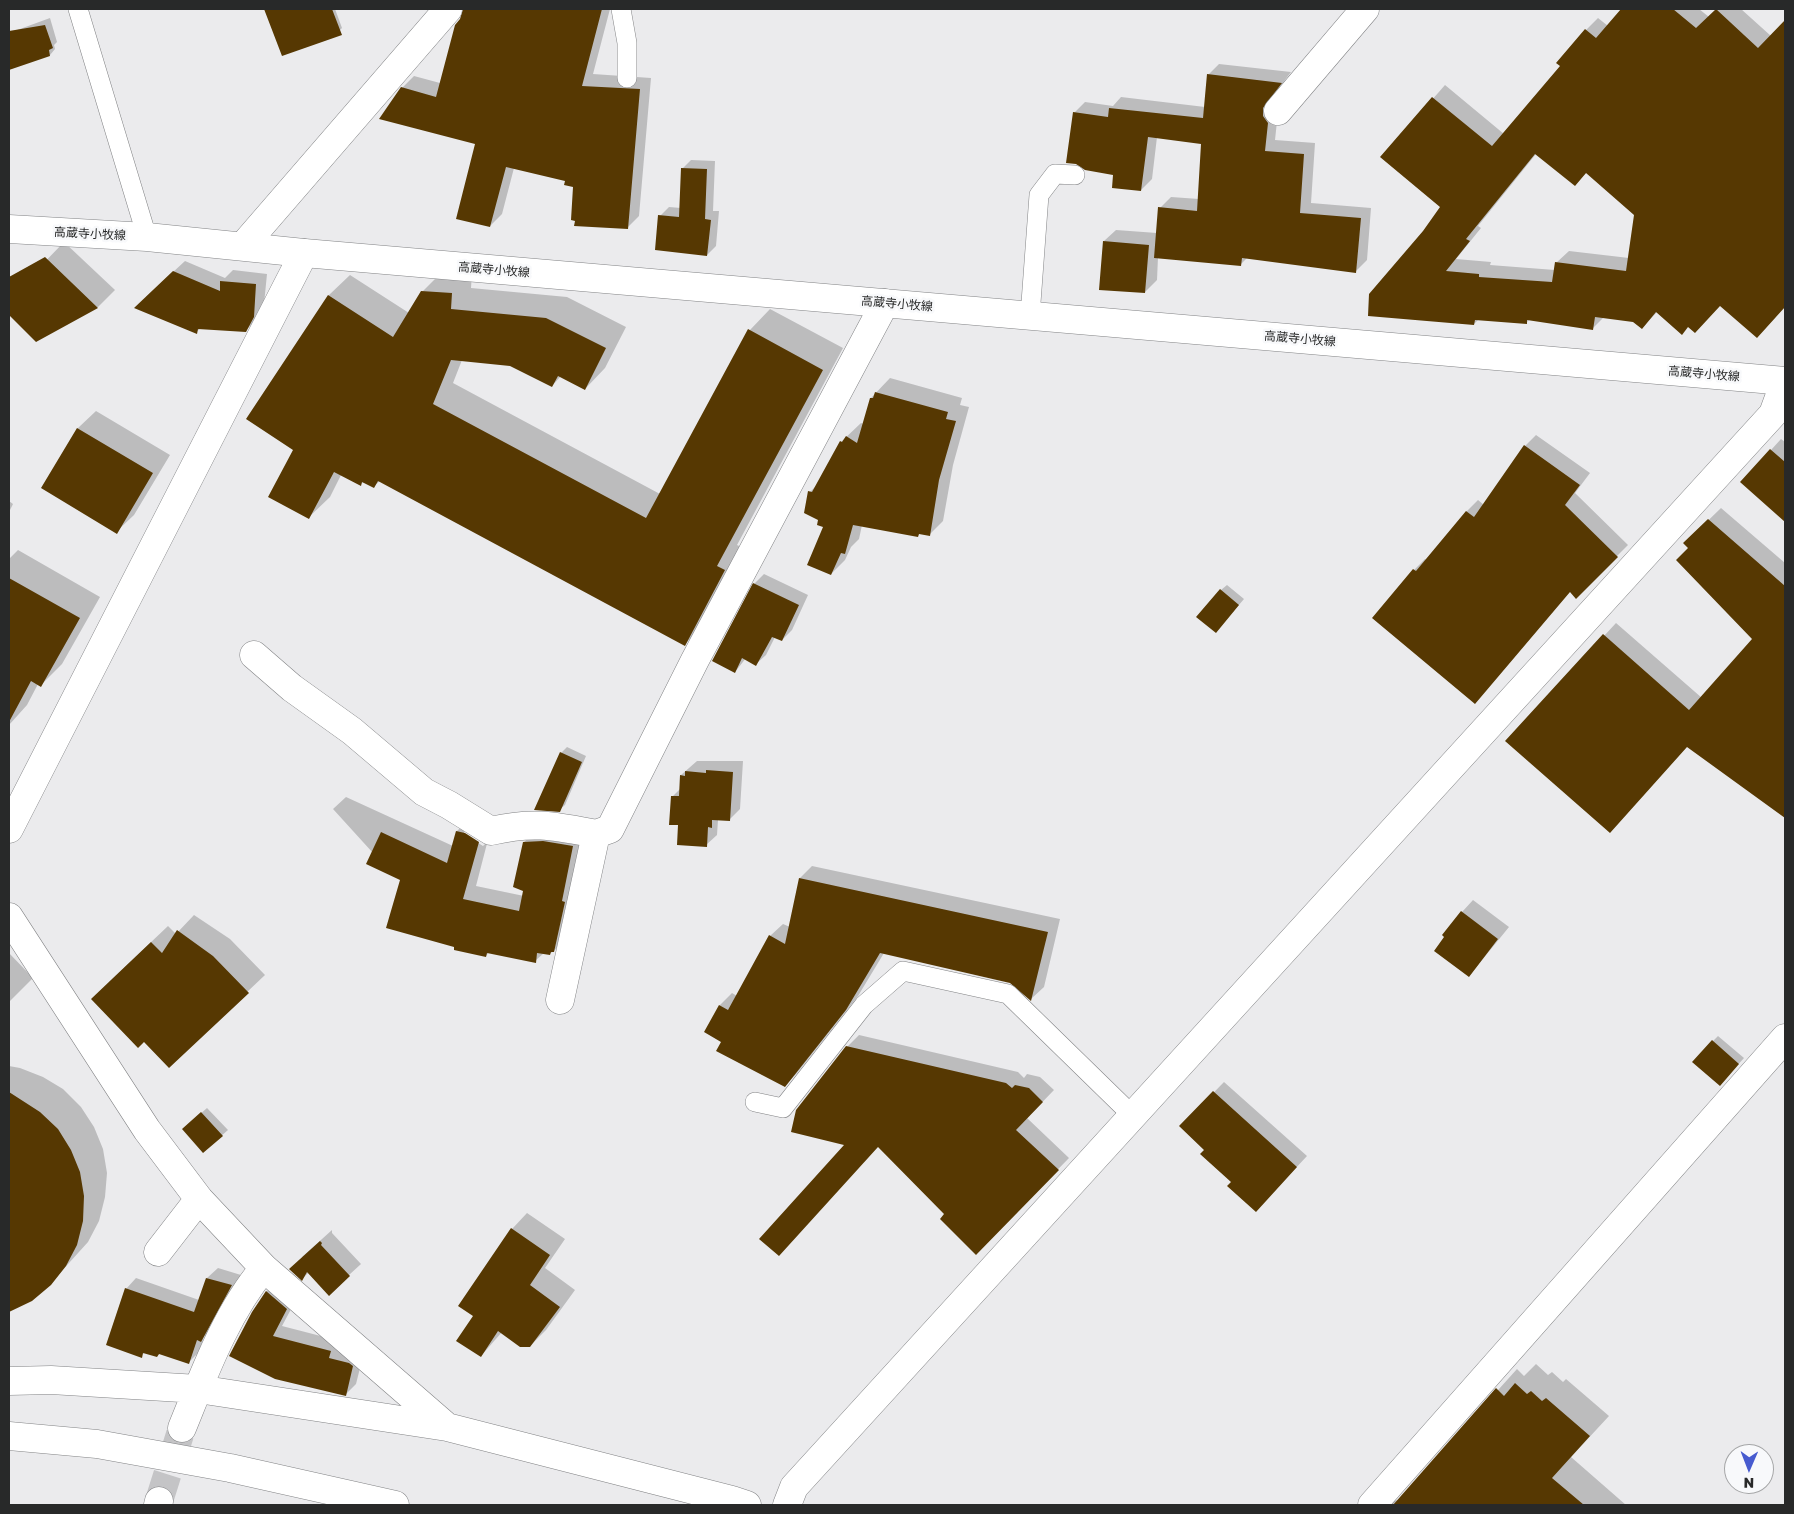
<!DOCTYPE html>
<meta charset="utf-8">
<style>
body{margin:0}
#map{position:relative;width:1794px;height:1514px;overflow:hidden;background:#ebebed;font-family:"Golos Text",sans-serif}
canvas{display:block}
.frame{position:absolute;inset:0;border:10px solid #282929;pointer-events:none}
.north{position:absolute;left:1724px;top:1444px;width:50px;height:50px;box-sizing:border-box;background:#f8f9fb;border:1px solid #a5a6a7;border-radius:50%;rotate:181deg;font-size:14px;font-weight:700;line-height:20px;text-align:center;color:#282929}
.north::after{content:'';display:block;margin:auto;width:18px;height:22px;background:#475bcf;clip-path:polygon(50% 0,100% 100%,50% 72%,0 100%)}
</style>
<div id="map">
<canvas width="1794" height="1514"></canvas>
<div class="frame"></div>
<div class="north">N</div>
</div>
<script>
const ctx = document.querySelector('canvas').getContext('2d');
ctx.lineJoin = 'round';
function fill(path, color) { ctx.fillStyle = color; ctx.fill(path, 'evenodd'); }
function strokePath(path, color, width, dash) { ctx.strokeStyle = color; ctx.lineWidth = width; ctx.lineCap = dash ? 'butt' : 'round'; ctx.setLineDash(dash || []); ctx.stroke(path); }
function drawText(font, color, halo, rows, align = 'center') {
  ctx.font = font + ' "Golos Text","Noto Sans JP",sans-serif'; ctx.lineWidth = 5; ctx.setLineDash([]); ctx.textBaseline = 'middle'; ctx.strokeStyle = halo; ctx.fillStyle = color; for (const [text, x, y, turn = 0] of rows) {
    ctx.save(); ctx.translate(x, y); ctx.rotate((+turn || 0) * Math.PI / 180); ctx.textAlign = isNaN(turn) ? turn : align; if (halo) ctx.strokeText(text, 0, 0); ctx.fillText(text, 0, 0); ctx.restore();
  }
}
fill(new Path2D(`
 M266,9h69l7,19 -10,10 -49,17z
 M464,9h146l-17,65 58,4 -12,138 -12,12 -61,-48 -52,-12 -12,46 -12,12 -13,-83 -75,-55 12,-12 26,7 25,-70z
 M1623,9h76l10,8 8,-8h24l30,27 14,-15v285l-16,18 -49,-19 -31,21 -32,-14 -15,16 -8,-7 -30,-4 -11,11 -63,-9 -4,4 -47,-4 -5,5 -50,-92 18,-25 -60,-50 63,-72 59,49 58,-68 -4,-3 28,-33 12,-12 10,8zM1536,154l39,31 12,-13 48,43 -6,43 -60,-7 -13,12 -1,7 -65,-5 1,-3 -35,-3 25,-31 -3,-2z
 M50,18l7,24 -3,3 1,4 -5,6 -41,14v-36z
 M1219,64l72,8 -18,24 5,16 -3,28 40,3 -4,60 60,5 -4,52 -11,11 -109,-13 -6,6 -83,-7 -1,23 -12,12 -41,-51 12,-11 41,3 3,-25 11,-11 28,2 4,-56 -46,-6 -5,42 -11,11 -27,-16 -40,-61 11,-11 28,4 8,-9 84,10 3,-32z
 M691,160l24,1 -2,50h6l-3,35 -9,9 -47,-39 9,-9 12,1 1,-39z
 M64,242l51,48 -17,17 -61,33 -28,-27v-14z
 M185,261l40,17 8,-8 34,4 -3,30 -7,15 -11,11 -45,-2 -5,4 -50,-35z
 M443,271l29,2 -1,15 96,9 59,30 -21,41 -20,21 -24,-13 -9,10 -42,-21 -48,-5 -9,23 207,111 90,-164 20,-21 73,39 -106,197 8,4 -40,75 -20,20 -305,-163 -6,5 -10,-5 -3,3 -20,-9 -11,22 -21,20 -14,-67 -48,-31 82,-124 21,-20 59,38 13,-21z
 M890,378l72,20 -2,7 9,2 -16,58 -10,56 -14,14 -67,-10 -3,14 -8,8 -6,13 -14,14 -6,-48 -6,-7 -9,-27 9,-9 22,-41 20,-19 3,1 7,-26z
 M96,411l74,44 -36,60 -18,17 -73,-44 35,-60z
 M1536,435l54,38 -15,20 53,52 -52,52 -6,-6 -95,112 -101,-85 40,-48 11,-11 2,1 40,-49 11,-11 6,5 41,-59z
 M1781,439l4,3v78l-43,-38z
 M9,501l4,3 -4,8z
 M1721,508l64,55v253l-97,-70 -181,-5 109,-118 86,75 52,-59 -69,-96z
 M18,550l82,47 -38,67 -21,21 -3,-1 -11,21 -18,20v-166z
 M764,574l44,21 -16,35 -10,10 -7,-3 -9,18 -10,9 -10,-6 -11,14 19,-88z
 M1227,585l17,14 -23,27v-36z
 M567,747l19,9 -21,49 -6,5 2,-57z
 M697,761h46l-3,48 -10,10 -12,1 -1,15 -11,10 -27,-21 -7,-27 9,-9v-13z
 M346,797l107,49 4,-15 13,-13 21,10 -15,58 48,10v-54l14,-13 48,3 -19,105 -13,14 -5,3 -5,-1 -9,8 -46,-9 -3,4 -30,-10 -54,-67 -29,-26 -40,-44zM464,831l21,13 -2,2 -19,-12z
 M812,866l248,53 -16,68 -13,12 -21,-17 -126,-29 -26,43 -61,77 -12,13 -62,-45 -3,-36 12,-12 5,3 33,-60 13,-12 7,3 10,-49z
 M1473,900l36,27 -40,49 -7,-64z
 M194,915l36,24 35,36 -96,91 -25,-26 -35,-58 59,-56 8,8z
 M9,953l24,25 -24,24z
 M859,1035l159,37 6,6 3,-4 13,3 14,13 -27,28 42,40 -93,95 -30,-39 -68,-68 -32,-1 1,-98z
 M1718,1036l26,22 -19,21 -12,-38z
 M9,1066l11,2 23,9 20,12 18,18 13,20 9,22 4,24 -2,24 -6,24 -11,21 -38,42 -19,16 -22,11z
 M1224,1082l83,74 -41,44 -33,-18 -28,-32 -24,-24z
 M207,1108l21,22 -24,21 -15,-27z
 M527,1213l38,26 -20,29 30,22 -29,40 -16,16 -28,-14 -21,24 -6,-41 37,-86z
 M332,1230v3l29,31 -12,11 -40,-3 -7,7v-22z
 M218,1268l23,7 -30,55 -7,7 -5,15 -11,11 -28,-10 -3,3 -12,-4 -4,4 -15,-67 10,-11 63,22 8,-22z
 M277,1282l20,16 -15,28 58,15 23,15 -7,28 -10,10 -70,-16 -23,-65 14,-22z
 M1536,1364l12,11 4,-3 11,10 3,-3 43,37 -38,41 55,48h-240l5,-4 8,-1 118,-131 7,7z`), '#0003');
fill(new Path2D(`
 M264,9h68l10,26 -60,21z
 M463,9h139l-20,77 58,3 -12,140 -54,-3 1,-5 -4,-1 2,-33 -9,-2 1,-4 -59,-14 -16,60 -34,-8 19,-75 -96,-25 22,-32 35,10 19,-72 5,-6z
 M1621,9h52l23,19 20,-19 42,39 27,-28v287l-28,31 -37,-32 -25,27 -7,-6 -6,8 -26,-23 -14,17 -9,-7 -38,-5 -2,13 -66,-10v4l-52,-4 -1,5 -106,-9 1,-22 54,-63 17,-24 -60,-50 52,-60 60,49 68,-80 -4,-3 29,-34 11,9zM1535,154l40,32 11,-13 48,42 -8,56 -71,-9 -3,20 -73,-5v-3l-33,-3 24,-30 -4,-2z
 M45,25l8,23 -4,2 1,6 -41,14v-39z
 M1207,74l75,9 -19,25v8l5,7 -3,28 39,3 -4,59 61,5 -5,55 -114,-15 -1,8 -87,-8 4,-51 39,4 4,-67 -53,-7 -7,54 -29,-3 1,-13 -28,-5 -9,-6 -10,-1 7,-51 35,5 1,-9 94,10z
 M681,168l26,1 -2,50 6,1 -4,36 -52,-6 3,-35 21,2z
 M1103,241l46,4 -4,48 -46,-3z
 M45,257l53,51 -62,34 -27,-27v-38z
 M173,271l47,20v-10l36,3 -2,33 -8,15 -48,-3 -1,5 -63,-26z
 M421,291l31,2 -1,16 95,9 60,30 -21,42 -27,-14 -6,11 -42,-21 -59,-6 -18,44 213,114 102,-189 75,41 -106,196 8,4 -40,76 -307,-165 -4,7 -12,-6 -1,4 -27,-14 -25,47 -41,-22 25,-47 -47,-31 82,-124 65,42z
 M875,392l73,20 -2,7 10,2 -17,59 -9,56 -11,-2 -1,3 -65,-12 -8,29 -4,-1 -10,22 -24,-10 16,-38 -6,-2 1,-5 -14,-7 4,-22 4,1 28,-51 2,1 4,-6 11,7 13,-45h3z
 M77,428l76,45 -36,61 -76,-46z
 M1524,445l56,40 -15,20 53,52 -42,42 -6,-7 -95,112 -103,-86 41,-49 3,2 50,-60 8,6z
 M1770,449l15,13v60l-45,-40z
 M1708,519l77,67v232l-98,-71 -77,86 -105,-92 98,-107 86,76 63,-71 -76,-79 12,-12 -5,-5z
 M9,578l71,40 -39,69 -10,-6 -22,41z
 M753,583l46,22 -17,36 -10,-4 -16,29 -14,-8 -7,15 -23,-12z
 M1220,589l19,16 -23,28 -20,-16z
 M560,752l22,10 -22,50 -26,-2z
 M706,770l27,2 -3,49 -18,-1v8l-4,-1 -1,20 -30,-2 1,-20h-9l2,-29h8l1,-21 5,1v-5l21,2z
 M456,831l9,2 14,9 -16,57 56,12 4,-20 -10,-4 10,-45 20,-1 30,5 -11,55 3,1 -11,50h-3l-1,3 -13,-2 -1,10 -49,-10 -1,4 -32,-7v-3l-68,-19 14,-48 -34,-16 15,-32 66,31z
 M799,878l249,54 -17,69 -21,-18 -130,-30 -34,57 -61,77 -69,-36 5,-9 -17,-10 15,-27 9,5 41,-75 16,9z
 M1461,911l37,28 -29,38 -35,-26 10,-14 -2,-2z
 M177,930l36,26 36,37 -80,75 -25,-26 -6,6 -47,-49 60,-57 11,11z
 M1712,1040l27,24 -19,22 -28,-24z
 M846,1046l160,37 6,5 3,-3 14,3 14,14 -27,28 43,40 -83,85 -36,-36 4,-5 -66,-67 -99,109 -20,-17 85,-94 -53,-13 5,-22z
 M1213,1091l84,76 -41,45 -29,-26 4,-4 -31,-28 4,-4 -25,-24z
 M9,1092l31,20 18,17 13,21 9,22 4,24 -1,25 -6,24 -11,21 -15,19 -19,16 -23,11z
 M201,1112l22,24 -20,17 -21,-24z
 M511,1228l39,27 -20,30 30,22 -30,40h-10l-22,-16 -17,26 -25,-16 17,-25 -15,-10z
 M320,1241l2,2 -1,2 29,31 -21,20 -22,-24 -5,9 -13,-12z
 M206,1278l26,7 -31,57 -4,-2 -8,24 -30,-10 -2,3 -14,-4 -1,5 -36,-13 19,-57 69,24z
 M266,1291l21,18 -14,27 58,15 -2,7 20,5 4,3 -7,30 -71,-17 -46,-23 23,-44z
 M1515,1383l12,11 4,-3 11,10 4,-3 44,38 -38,42 32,27h-191l103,-117 8,8z`), '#563802');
strokePath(new Path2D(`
 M159,1501l23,-73`), '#c4c4c6', 28, [28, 14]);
const lane = new Path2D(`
 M78,9l69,228
 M621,9l6,34v35
 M1030,316l9,-121 16,-21 20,1
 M755,1102l28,6 81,-103 39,-34 105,23 125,122`);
const street = new Path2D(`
 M1278,111l87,-102
 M243,246l205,-237
 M254,655l38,33 60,43 72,61 25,13 42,26c43,-10 63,-5 105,3
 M9,829l295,-576
 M9,917l138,213 52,69 65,69 183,159 285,73 15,5
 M560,1000l36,-166 14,-5 85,-169 190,-357
 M158,1252l41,-53
 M9,1381l42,-1 147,9 249,38
 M182,1428c22,-54 44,-115 82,-160
 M158,1505l1,-4
 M787,1505l7,-18 979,-1073 12,-33
 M1372,1505l413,-467`);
const secondary = new Path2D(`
 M9,229l138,8 157,16 1481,128`);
const highway = new Path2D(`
 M9,1436l88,8 133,24 165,37`);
strokePath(lane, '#828385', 20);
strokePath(street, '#828385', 29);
strokePath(secondary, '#828385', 29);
strokePath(highway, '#828385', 29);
strokePath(lane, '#fff', 19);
strokePath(street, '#fff', 28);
strokePath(secondary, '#fff', 28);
strokePath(highway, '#fff', 28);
drawText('12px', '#282929', '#f8f9fb', [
 ["高蔵寺小牧線",90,234,3],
 ["高蔵寺小牧線",494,270,5],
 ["高蔵寺小牧線",897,304,5],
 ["高蔵寺小牧線",1300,339,5],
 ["高蔵寺小牧線",1704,374,5]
]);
</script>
